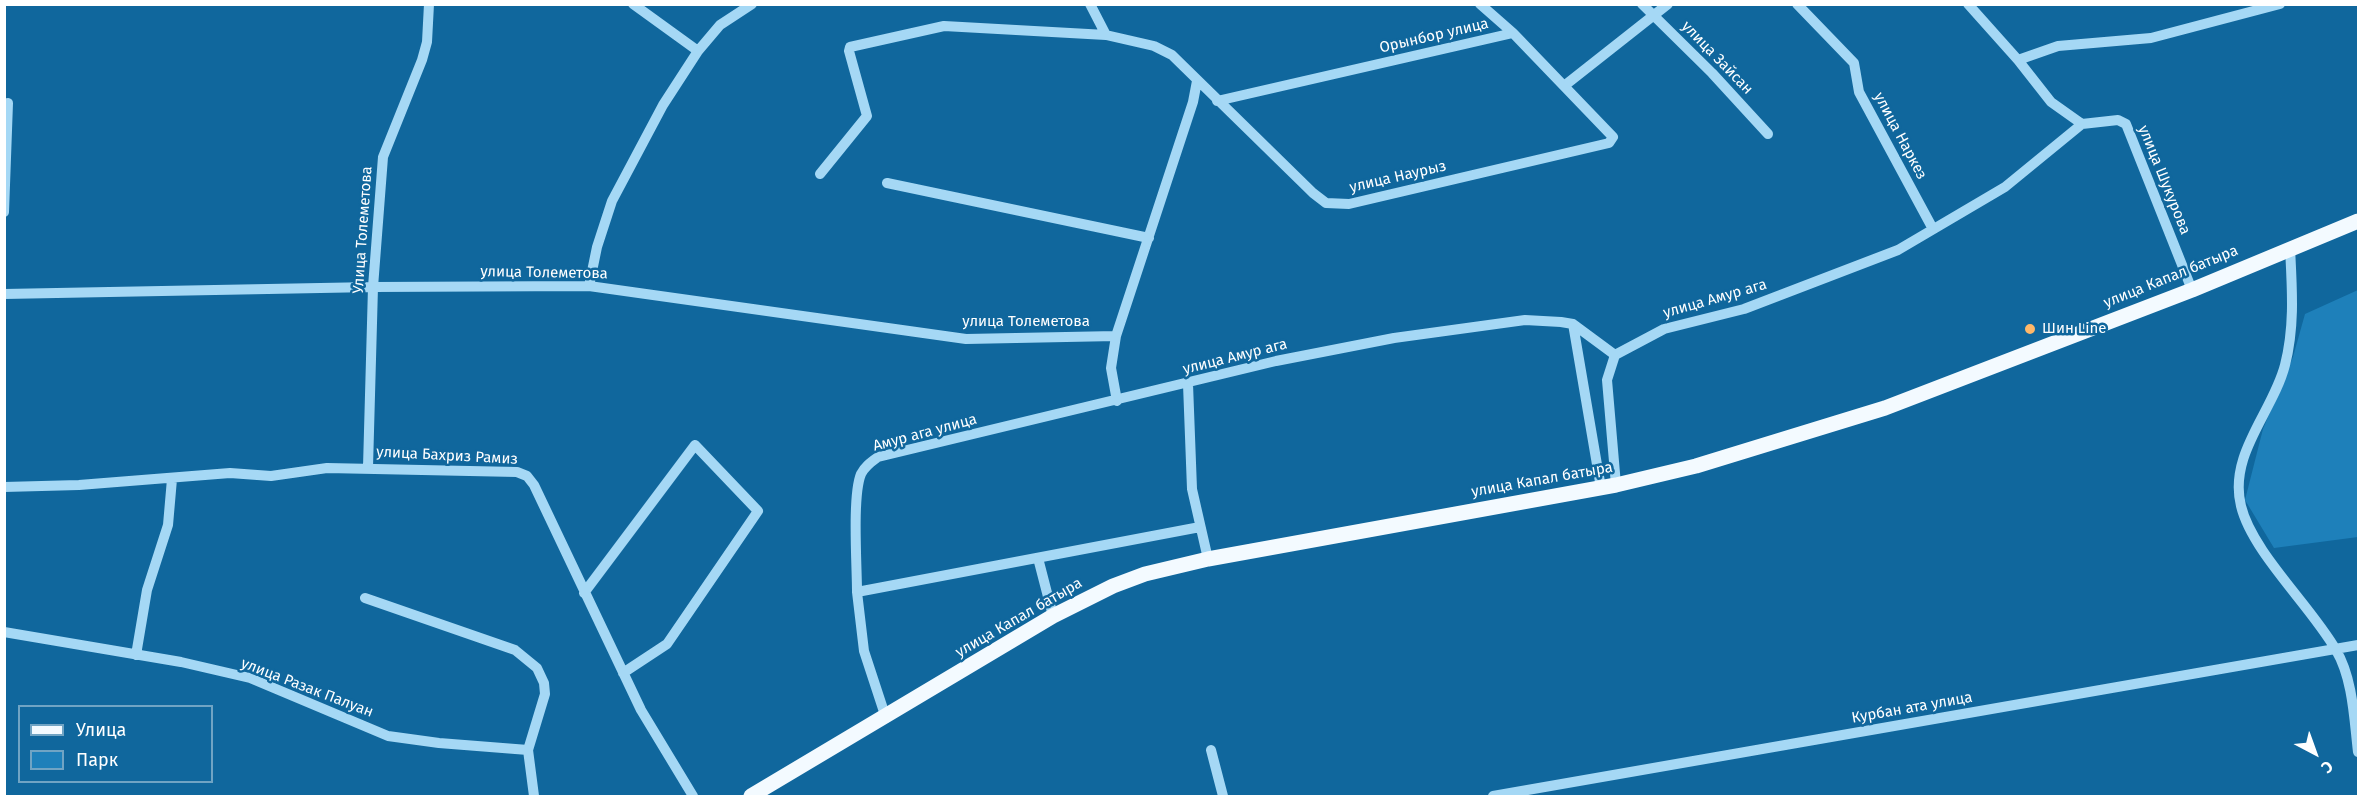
<!DOCTYPE html>
<meta charset="utf-8">
<style>
body{margin:0}
#map{position:relative;width:2363px;height:801px;overflow:hidden;background:#10679d;font-family:"Fira Sans",sans-serif}
canvas{display:block}
.frame{position:absolute;inset:0;border:6px solid #fff;pointer-events:none}
.legend{position:absolute;left:18px;top:705px;width:195px;height:78px;box-sizing:border-box;background:#10679d;border:2px solid #70a4c4;margin:0;padding:8px 10px;list-style:none;font-size:18px;color:#fff}
.legend li{display:flex;align-items:center;gap:12px;height:30px}
.legend b{width:30px;border:2px solid #70a4c4}
.north{position:absolute;left:2285px;top:723px;width:60px;height:60px;-webkit-text-stroke:4px #10679d;paint-order:stroke;rotate:139deg;font-size:16px;font-weight:700;line-height:24px;text-align:center;color:#fff}
.north::after{content:'';display:block;margin:auto;width:21px;height:27px;background:#fff;clip-path:polygon(50% 0,100% 100%,50% 72%,0 100%)}
</style>
<div id="map">
<canvas width="2363" height="801"></canvas>
<div class="frame"></div>
<ul class="legend">
<li><b style="height:8px;background:#f3faff"></b>Улица</li>
<li><b style="height:16px;background:#1e80ba"></b>Парк</li>
</ul>
<div class="north">С</div>
</div>
<script>
const ctx = document.querySelector('canvas').getContext('2d');
ctx.lineJoin = 'round';
function fill(path, color) { ctx.fillStyle = color; ctx.fill(path, 'evenodd'); }
function strokePath(path, color, width, dash) { ctx.strokeStyle = color; ctx.lineWidth = width; ctx.lineCap = dash ? 'butt' : 'round'; ctx.setLineDash(dash || []); ctx.stroke(path); }
function drawText(font, color, halo, rows, align = 'center') {
  ctx.font = font + ' "Fira Sans",sans-serif'; ctx.lineWidth = 5; ctx.setLineDash([]); ctx.textBaseline = 'middle'; ctx.strokeStyle = halo; ctx.fillStyle = color; for (const [text, x, y, turn = 0] of rows) {
    ctx.save(); ctx.translate(x, y); ctx.rotate((+turn || 0) * Math.PI / 180); ctx.textAlign = isNaN(turn) ? turn : align; if (halo) ctx.strokeText(text, 0, 0); ctx.fillText(text, 0, 0); ctx.restore();
  }
}
fill(new Path2D(`
 M2358,290v247l-84,11 -29,-48 18,-71 30,-72 12,-43z`), '#1e80ba');
strokePath(new Path2D(`
 M633,4l65,47
 M1090,4l16,31
 M1480,4l33,29
 M1642,4l70,69 56,61
 M1797,4l57,59 5,29 74,137
 M1968,4l50,56
 M1564,86l104,-82
 M820,174l47,-58 -18,-65 1,-4 94,-21 162,9 48,11 18,9 141,138 13,10 23,1 260,-61 4,-6 -100,-104 -296,68
 M887,183l262,55
 M4,212l4,-109
 M2290,248c2,40 5,78 -5,117 -12,47 -57,89 -44,141 11,46 70,100 95,144 17,29 18,68 22,102
 M589,286l8,-39 15,-46 51,-96 35,-54 22,-26 32,-21
 M2192,290l-66,-166 -8,-4 -36,4 -31,-22 -33,-42 40,-14 93,-8 129,-34
 M4,294l369,-7 216,-1 377,53 150,-3
 M1573,324l28,164
 M1615,355l-8,25 9,105
 M1188,384l4,105 16,70
 M1117,401l-6,-33 5,-32 77,-234 4,-21
 M368,467l5,-180 10,-130 39,-97 5,-18 2,-38
 M4,487l75,-2 151,-12 41,3 56,-8 190,4 10,4 7,9 107,225 52,86
 M1038,558l15,58
 M857,592c0,-27 -5,-96 4,-118 4,-8 10,-12 17,-17l398,-96 118,-23 131,-18 36,2 12,2 42,31 49,-26 80,-20 154,-59 107,-63 77,-63
 M584,593l111,-148 63,66 -91,133 -44,29
 M365,598l150,52 22,18 7,15 1,11 -17,56 6,46
 M4,632l177,30 69,16 138,58 51,7 89,7
 M136,655l11,-65 21,-65 4,-46
 M886,718l-22,-67 -7,-59 343,-65
 M1211,750l12,46
 M1493,796l865,-151`), '#a5d8f5', 10);
strokePath(new Path2D(`
 M751,796l302,-180 60,-30 32,-12 63,-15 408,-74 80,-19 189,-58 307,-118 166,-69`), '#f3faff', 15);
for (const [x, y, r, color] of [
 [2030,329,6,"#ffb869"]
]) { const dot = new Path2D(); dot.arc(x, y, r, 0, 2 * Math.PI); ctx.fillStyle = color; ctx.fill(dot); strokePath(dot, '#10679d', 2); }
drawText('15px', '#fff', '#10679d', [
 ["Орынбор улица",1434,36,-13],
 ["улица Зайсан",1717,58,46],
 ["улица Наркез",1900,136,62],
 ["улица Наурыз",1398,177,-13],
 ["улица Шукурова",2164,180,68],
 ["Улица Толеметова",363,230,-86],
 ["улица Толеметова",544,273,1],
 ["улица Капал батыра",2171,277,-22],
 ["улица Амур ага",1715,299,-16],
 ["улица Толеметова",1026,322],
 ["улица Амур ага",1235,357,-14],
 ["Амур ага улица",925,433,-15],
 ["улица Бахриз Рамиз",447,456,3],
 ["улица Капал батыра",1542,480,-10],
 ["улица Капал батыра",1019,618,-30],
 ["улица Разак Палуан",307,688,21],
 ["Курбан ата улица",1912,708,-10]
]);
drawText('15px', '#fff', '#10679d', [
 ["Шин Line",2042,329]
], 'left');
</script>
